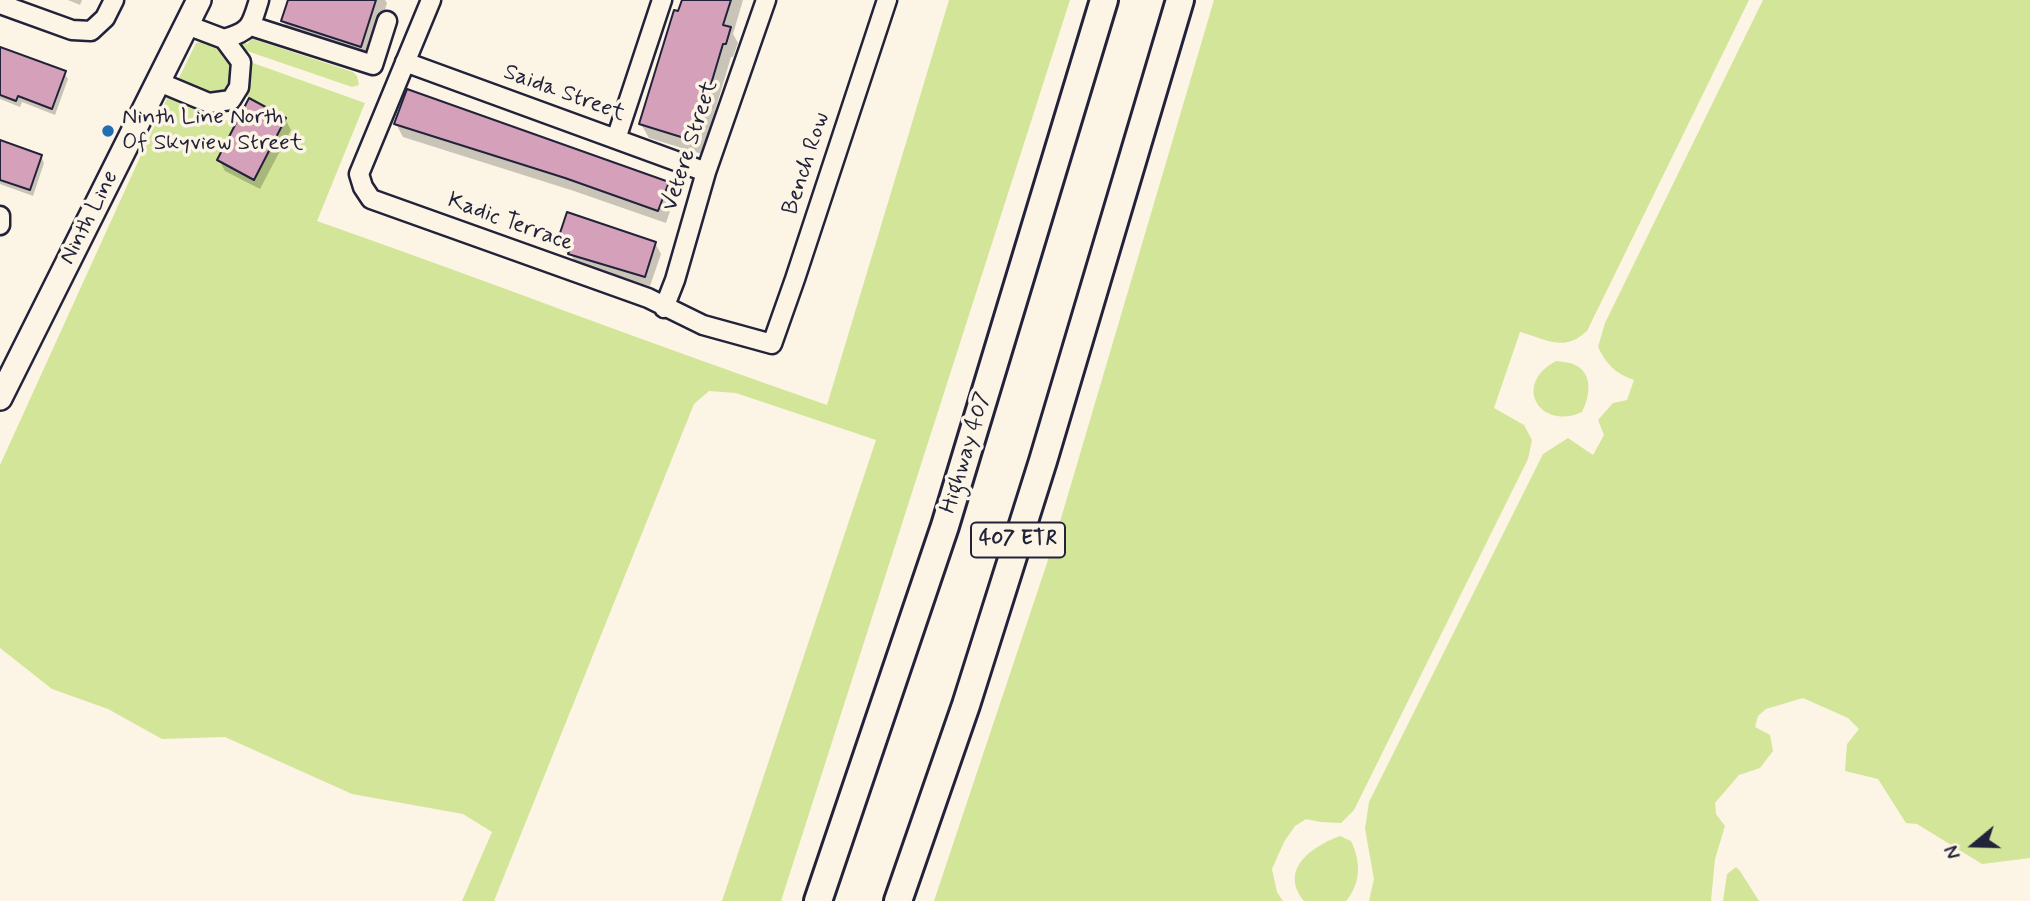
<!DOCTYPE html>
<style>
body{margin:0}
#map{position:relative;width:2030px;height:901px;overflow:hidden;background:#fcf5e5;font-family:Mynerve,sans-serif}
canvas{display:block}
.north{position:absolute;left:1939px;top:810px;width:70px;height:70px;-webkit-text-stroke:5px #fcf5e5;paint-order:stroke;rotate:251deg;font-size:19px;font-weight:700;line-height:28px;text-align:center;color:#22223b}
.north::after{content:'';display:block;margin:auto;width:24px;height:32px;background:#22223b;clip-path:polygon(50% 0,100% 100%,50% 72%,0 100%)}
</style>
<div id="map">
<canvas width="2030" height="901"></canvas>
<div class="north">N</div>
</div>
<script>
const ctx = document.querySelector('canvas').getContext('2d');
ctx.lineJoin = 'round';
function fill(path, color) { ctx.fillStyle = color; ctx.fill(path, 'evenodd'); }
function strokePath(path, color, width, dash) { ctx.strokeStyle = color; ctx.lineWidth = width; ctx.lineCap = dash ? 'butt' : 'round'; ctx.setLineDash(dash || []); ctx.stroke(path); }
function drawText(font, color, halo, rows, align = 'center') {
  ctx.font = font + ' Mynerve,sans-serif'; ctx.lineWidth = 7; ctx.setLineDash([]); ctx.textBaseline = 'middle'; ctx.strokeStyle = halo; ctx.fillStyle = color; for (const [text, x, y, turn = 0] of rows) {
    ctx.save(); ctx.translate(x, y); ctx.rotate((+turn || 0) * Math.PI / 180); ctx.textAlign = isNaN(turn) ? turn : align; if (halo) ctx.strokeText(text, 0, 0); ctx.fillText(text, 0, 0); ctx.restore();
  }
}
fill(new Path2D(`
 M949,0h121l-289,901h-59l154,-461 -140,-47 -27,-2 -15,13 -200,497h-32l30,-69 -29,-18 -111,-20 -127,-57 -63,2 -54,-30 -56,-20 -52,-41v-183l167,-367 4,-3 64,29 -18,36 37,20 32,-62 -37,-20 -7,-5 7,-27 4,-3 112,40 -48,118c171,60 339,125 510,184z
 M1214,0h535l-162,331c-24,22 -40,8 -67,1l-26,76 30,17 8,15 -4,19 -174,351 -13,13 -21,-1 -14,-3 -11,7 -11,16 -12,27 5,23 6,9h-349l120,-359z
 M1763,0h267v858l-48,6 -65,-40 -11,-1 -28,-44 -33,-8 2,-27 12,-15 -11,-11 -45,-20 -37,11 -8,7 -3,11 15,8 3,16 -13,17 -21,7 -24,28 1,11 9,12 -10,33 -4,42h-342l5,-22 -9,-50 4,-27 174,-348 25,-16 25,17 11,-20 -6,-15 15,-17 14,-3 7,-20c-18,-6 -28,-16 -36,-33l7,-24z
 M250,38l103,34 4,4 2,9 -7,2 -108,-37 -12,-6 8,-3 8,3z
 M201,42l11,1 19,13 3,25c-3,3 -4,7 -8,9 -13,10 -33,-2 -46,-7l-2,-3 18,-37z
 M1556,361c5,1 12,1 17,3 21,8 17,32 9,48 -41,19 -71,-27 -26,-51z
 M1340,836l11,5c10,20 10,43 -5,60h-42c-26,-32 9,-55 36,-65z
 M1736,867l4,4 19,30h-36l4,-27z`), '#d3e599');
fill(new Path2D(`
 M68,0h14l-2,5z
 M290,0h95l2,3 -18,57 -78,-25 -8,-14z
 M684,0h59l-10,34 5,9 -5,14h-2l-29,97 -53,-16 -8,-14z
 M0,49l64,24 4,6 -13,36 -33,-13 -2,5 -20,-8z
 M285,119l6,11 -31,59 -35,-18 -6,-11z
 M396,124l271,59 8,13 -9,27 -92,-32 -171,-54z
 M0,142l41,14 3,7 -11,33 -33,-12z
 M559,242l96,1 6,11 -11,32 -74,-22 -5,-10 -6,-2z`), '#0003');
const building = new Path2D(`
 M288,0h88l-15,47 -80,-26z
 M682,0h49l-8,25 8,2 -5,17h-3l-29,97 -55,-17 35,-114 4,1z
 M0,47l66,24 -14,38 -34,-13 -2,5 -16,-6z
 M407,89l262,93 -11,29 -93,-33 -171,-54z
 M249,98l37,20 -32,62 -37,-20z
 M0,140l42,15 -12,35 -30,-10z
 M567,212l89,30 -11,35 -77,-23 3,-7 -14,-5z`);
fill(building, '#d4a0ba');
strokePath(building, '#22223b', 2);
const minor = new Path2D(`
 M431,0l-72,174 4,13 8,12 277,99 55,27 69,19 23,-65 92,-279
 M0,4l72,26 19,1 14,-13 9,-18
 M251,26l122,39 14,-44
 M224,39c27,-8 27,-13 35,-39
 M405,62l301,110
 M159,82l50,21 22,-3 8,-13 2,-25 -17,-23 -37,-14
 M616,139l46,-139
 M0,216v9
 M664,308l11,-28 31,-108 60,-172`);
const major = new Path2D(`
 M0,398l199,-398`);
const highway = new Path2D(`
 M818,901l127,-375 159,-526
 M898,901l68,-196 77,-244 137,-461`);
strokePath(minor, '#22223b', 23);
strokePath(major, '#22223b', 28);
strokePath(highway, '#22223b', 32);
strokePath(minor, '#fcf5e5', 18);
strokePath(major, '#fcf5e5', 23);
strokePath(highway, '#fcf5e5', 26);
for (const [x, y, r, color] of [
 [108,131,7,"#1f6fb2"]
]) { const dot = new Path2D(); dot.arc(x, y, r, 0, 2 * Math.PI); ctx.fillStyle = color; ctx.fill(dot); strokePath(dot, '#fcf5e5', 2.5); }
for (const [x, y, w] of [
 [1018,540,94]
]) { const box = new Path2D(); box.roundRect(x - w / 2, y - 17.5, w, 35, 5); ctx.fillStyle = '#fcf5e5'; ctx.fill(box); strokePath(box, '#22223b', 2); }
drawText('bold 21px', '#22223b', null, [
 ["407 ETR",1018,540]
]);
drawText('23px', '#22223b', '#fcf5e5', [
 ["Saida Street",564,94,20],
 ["Vetere Street",691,146,-72],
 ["Bench Row",807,164,-72],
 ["Ninth Line",90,218,-63],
 ["Kadic Terrace",510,223,20],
 ["Highway 407",967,453,-73]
]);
drawText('23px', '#22223b', '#fcf5e5', [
 ["Ninth Line North",122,118],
 ["Of Skyview Street",122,144]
], 'left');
</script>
